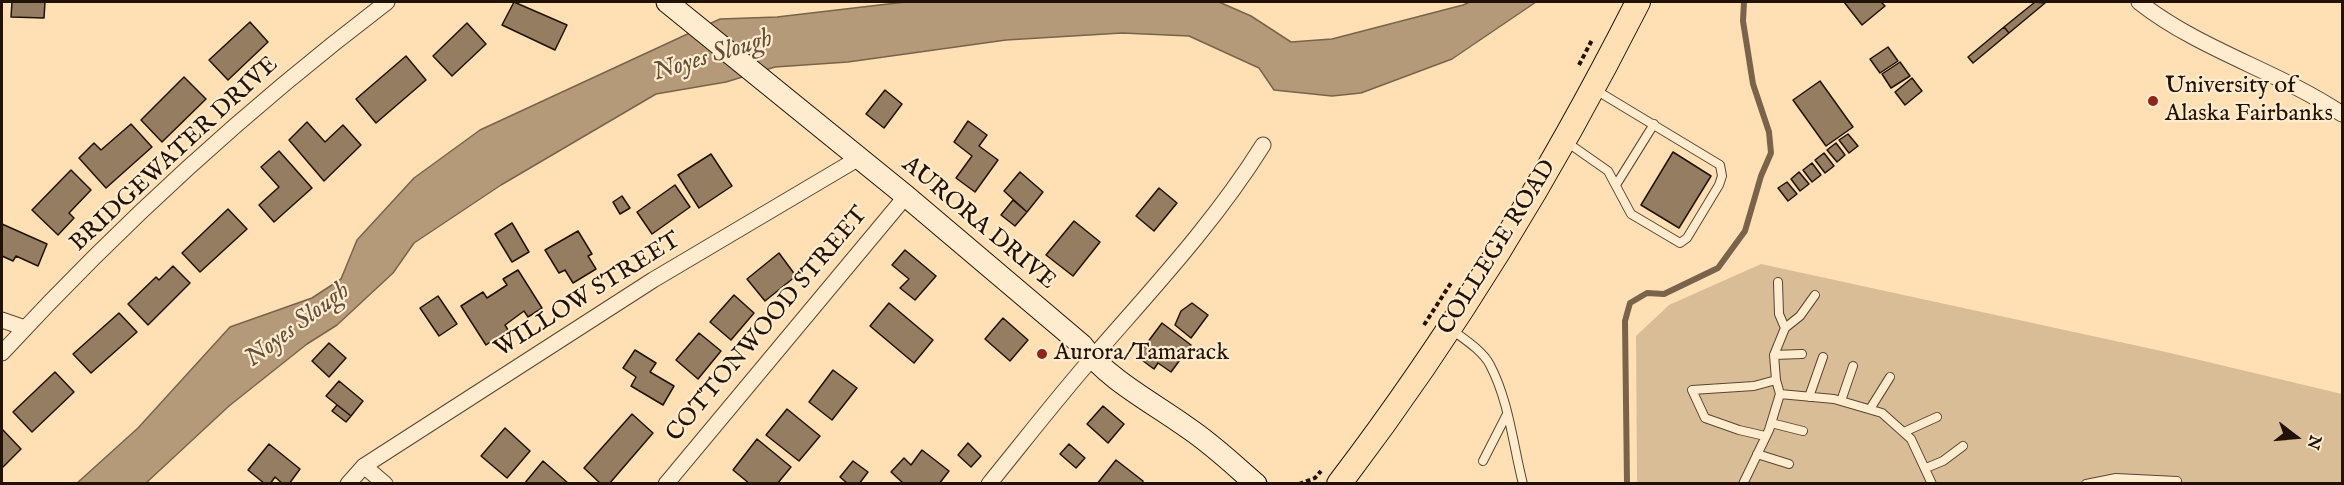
<!DOCTYPE html>
<style>
body{margin:0}
#map{position:relative;width:2344px;height:485px;overflow:hidden;background:#ffe0b4;font-family:"IM FELL English",serif}
canvas{display:block}
.frame{position:absolute;inset:0;border:3px solid #211206;pointer-events:none}
.north{position:absolute;left:2266px;top:407px;width:60px;height:60px;-webkit-text-stroke:4px #ffebce;paint-order:stroke;rotate:106deg;font-size:16px;font-weight:700;line-height:24px;text-align:center;color:#211206}
.north::after{content:'';display:block;margin:auto;width:21px;height:27px;background:#211206;clip-path:polygon(50% 0,100% 100%,50% 72%,0 100%)}
</style>
<div id="map">
<canvas width="2344" height="485"></canvas>
<div class="frame"></div>
<div class="north">N</div>
</div>
<script>
const ctx = document.querySelector('canvas').getContext('2d');
ctx.lineJoin = 'round';
function fill(path, color) { ctx.fillStyle = color; ctx.fill(path, 'evenodd'); }
function strokePath(path, color, width, dash) { ctx.strokeStyle = color; ctx.lineWidth = width; ctx.lineCap = dash ? 'butt' : 'round'; ctx.setLineDash(dash || []); ctx.stroke(path); }
function drawText(font, color, halo, rows, align = 'center') {
  ctx.font = font + ' "IM FELL English",serif'; ctx.lineWidth = 4.5; ctx.setLineDash([]); ctx.textBaseline = 'middle'; ctx.strokeStyle = halo; ctx.fillStyle = color; for (const [text, x, y, turn = 0] of rows) {
    ctx.save(); ctx.translate(x, y); ctx.rotate((+turn || 0) * Math.PI / 180); ctx.textAlign = isNaN(turn) ? turn : align; if (halo) ctx.strokeText(text, 0, 0); ctx.fillText(text, 0, 0); ctx.restore();
  }
}
fill(new Path2D(`
 M1761,264l405,88 176,42v89h-705l-1,-147 33,-31z`), '#d9bd96');
const water = new Path2D(`
 M905,2h314l32,14 40,26 41,-3 131,-34 7,-3h66l-84,57 -91,34 -29,3 -58,-6 -15,-22 -70,-32 -67,-3 -116,7 -158,22 -73,5 -49,15 -70,12 -155,91 -87,58 -21,30 -56,52 -30,19 -78,62 -83,77 -70,1 62,-56 92,-101 82,-29 29,-19 16,-39 57,-62 66,-48 240,-111 57,-2z`);
fill(water, '#b49a79');
strokePath(water, '#79644b', 1.5);
strokePath(new Path2D(`
 M1627,484l-2,-163 5,-18 17,-10 17,1 54,-26 27,-37 16,-55 10,-23 -2,-21 -16,-48 -10,-63 1,-19`), '#79644b', 6);
const building = new Path2D(`
 M12,2h33l-1,16 -33,-1z
 M514,2l53,23 -12,25 -53,-25z
 M1844,2h37l4,4 -23,19z
 M2035,2l10,1 -36,30 -5,-6z
 M250,22l18,20 -40,38 -19,-20z
 M467,23l19,21 -34,32 -19,-20z
 M2004,27l5,6 -36,30 -5,-6z
 M1888,47l10,14 -18,12 -10,-14z
 M406,56l20,24 -50,43 -20,-24z
 M1900,62l10,14 -19,12 -9,-14z
 M184,77l22,22 -44,43 -21,-22z
 M1912,78l10,13 -17,14 -10,-13z
 M1820,81l33,46 -27,19 -33,-46z
 M885,90l17,14 -18,24 -18,-14z
 M968,121l19,14 -8,11 19,14 -23,32 -19,-14 16,-22 -18,-14z
 M307,122l18,20 18,-17 18,20 -37,36 -35,-41z
 M131,124l21,23 -46,41 -27,-30 15,-15 7,7z
 M1848,134l10,12 -9,7 -10,-13z
 M1836,143l9,12 -8,7 -10,-12z
 M279,151l33,37 -38,34 -15,-17 20,-18 -18,-20z
 M1673,152l38,24 -32,52 -38,-23z
 M1824,153l10,13 -9,7 -10,-13z
 M711,154l21,32 -33,22 -21,-33z
 M1812,163l9,12 -9,7 -9,-12z
 M71,170l20,20 -22,23 5,5 -16,17 -26,-25z
 M1020,172l23,20 -16,20 -23,-21z
 M1799,172l10,12 -9,7 -9,-12z
 M1787,182l10,12 -9,7 -10,-13z
 M675,185l15,22 -38,27 -15,-22z
 M1159,188l18,15 -23,28 -18,-15z
 M622,196l8,12 -10,6 -7,-12z
 M1013,200l14,12 -12,14 -14,-11z
 M228,209l19,20 -47,43 -18,-19z
 M1074,221l26,21 -27,34 -27,-21z
 M512,223l17,29 -17,10 -17,-28z
 M2,224l45,20 -9,22 -22,-10 -3,5 -11,-5z
 M578,231l14,23 -4,2 8,13 -23,14 -8,-13 -6,3 -14,-23z
 M905,250l31,26 -21,24 -15,-12 9,-9 -17,-14z
 M779,253l17,23 -31,25 -18,-22z
 M173,266l17,17 -42,42 -20,-21 28,-27 3,3z
 M518,270l24,38 -14,9 -4,-6 -19,14 3,5 -22,15 -25,-39 22,-14 4,6 20,-13 -4,-6z
 M734,295l20,18 -23,27 -21,-18z
 M438,296l19,28 -18,12 -19,-28z
 M889,303l44,37 -19,23 -44,-37z
 M1192,303l16,12 -17,23 -16,-13 6,-14z
 M119,313l18,19 -46,41 -18,-19z
 M1003,318l25,22 -18,21 -25,-22z
 M1162,323l29,22 -20,27 -13,-9 -4,6 -15,-11 4,-6 -2,-1z
 M699,333l22,18 -23,28 -22,-19z
 M329,343l17,15 -17,19 -17,-16z
 M635,350l21,13 -6,9 24,14 -11,19 -32,-19 5,-9 -13,-9z
 M833,370l24,18 -25,32 -23,-18z
 M55,372l19,20 -42,40 -19,-20z
 M339,381l24,20 -12,15 -25,-20z
 M337,405l14,11 -5,6 -14,-11z
 M1103,406l21,18 -16,19 -21,-19z
 M787,409l33,27 -21,25 -33,-26z
 M632,414l21,19 -44,51h-8l-17,-16z
 M505,428l25,23 -23,27 -26,-22z
 M2,429l19,20 -19,19z
 M757,439l34,28 -14,17h-27l-17,-14z
 M968,443l13,13 -10,11 -13,-12z
 M269,444l31,25 -11,15h-6l-8,-7 -5,7h-5l-17,-14z
 M1069,444l16,14 -9,10 -16,-14z
 M922,450l27,21 -10,13h-35l-13,-12 13,-14 7,7z
 M1116,460l27,21 -1,3h-45z
 M543,461l26,23h-45z
 M853,461l15,11 -9,12h-11l-8,-7z`);
fill(building, '#947d60');
strokePath(building, '#211206', 1.5);
const lane = new Path2D(`
 M1568,143l40,28 23,43 49,29 7,-5 32,-53 3,-9 -2,-11 -126,-76
 M1616,185l38,-61
 M1778,282l1,32 6,14
 M1452,330c12,9 31,21 38,35 19,36 23,80 33,119
 M1774,355l28,-1
 M1780,394l-4,-14 -2,-25 11,-27 15,-12 15,-21
 M1809,397l14,-40
 M1841,401l12,-35
 M1870,409l20,-32
 M1771,423l32,8
 M1904,432l33,-15
 M1765,436l-26,-6 -34,-12 -13,-28 62,-4 22,-6
 M1757,454l32,10
 M1483,461l24,-47
 M1926,468l17,-7 20,-15
 M1743,484l26,-54 11,-36 54,5 48,14 29,26 21,45
 M2086,484l30,-6 61,3`);
const street = new Path2D(`
 M2139,2c61,48 139,69 203,112
 M2,320l23,8
 M2,353c118,-128 247,-246 385,-351
 M364,466l21,18
 M348,484l16,-18 289,-186 206,-122
 M666,484l240,-288
 M989,484c35,-43 69,-87 105,-128 59,-68 121,-134 169,-211`);
const secondary = new Path2D(`
 M667,2l239,194 176,149c26,35 70,57 106,83 24,16 46,37 68,56`);
const primary = new Path2D(`
 M1339,484c115,-151 214,-314 299,-482`);
strokePath(lane, '#584632', 10);
strokePath(street, '#584632', 17);
strokePath(secondary, '#211206', 23);
strokePath(primary, '#211206', 26);
strokePath(new Path2D(`
 M1579,65l13,-25
 M1424,325l27,-42
 M1290,484h1
 M1299,484l16,-6 6,-7`), '#211206', 4, [4.5, 3]);
strokePath(lane, '#ffebce', 8);
strokePath(street, '#ffebce', 15);
strokePath(secondary, '#ffebce', 21);
strokePath(primary, '#ffe0b4', 24);
for (const [x, y, r, color] of [
 [2153,101,6,"#8f2418"],
 [1042,354,6,"#8f2418"]
]) { const dot = new Path2D(); dot.arc(x, y, r, 0, 2 * Math.PI); ctx.fillStyle = color; ctx.fill(dot); strokePath(dot, '#ffebce', 2); }
drawText('24px', '#211206', '#ffebce', [
 ["University of",2165,87],
 ["Alaska Fairbanks",2165,115],
 ["Aurora/Tamarack",1054,354]
], 'left');
drawText('24px', '#211206', '#ffebce', [
 ["BRIDGEWATER DRIVE",175,155,-43],
 ["AURORA DRIVE",978,224,40],
 ["COLLEGE ROAD",1498,248,-58],
 ["WILLOW STREET",588,296,-32],
 ["COTTONWOOD STREET",768,325,-50]
]);
drawText('italic 26px', '#634f3a', '#ffebce', [
 ["Noyes Slough",713,57,-17],
 ["Noyes Slough",298,326,-37]
]);
</script>
